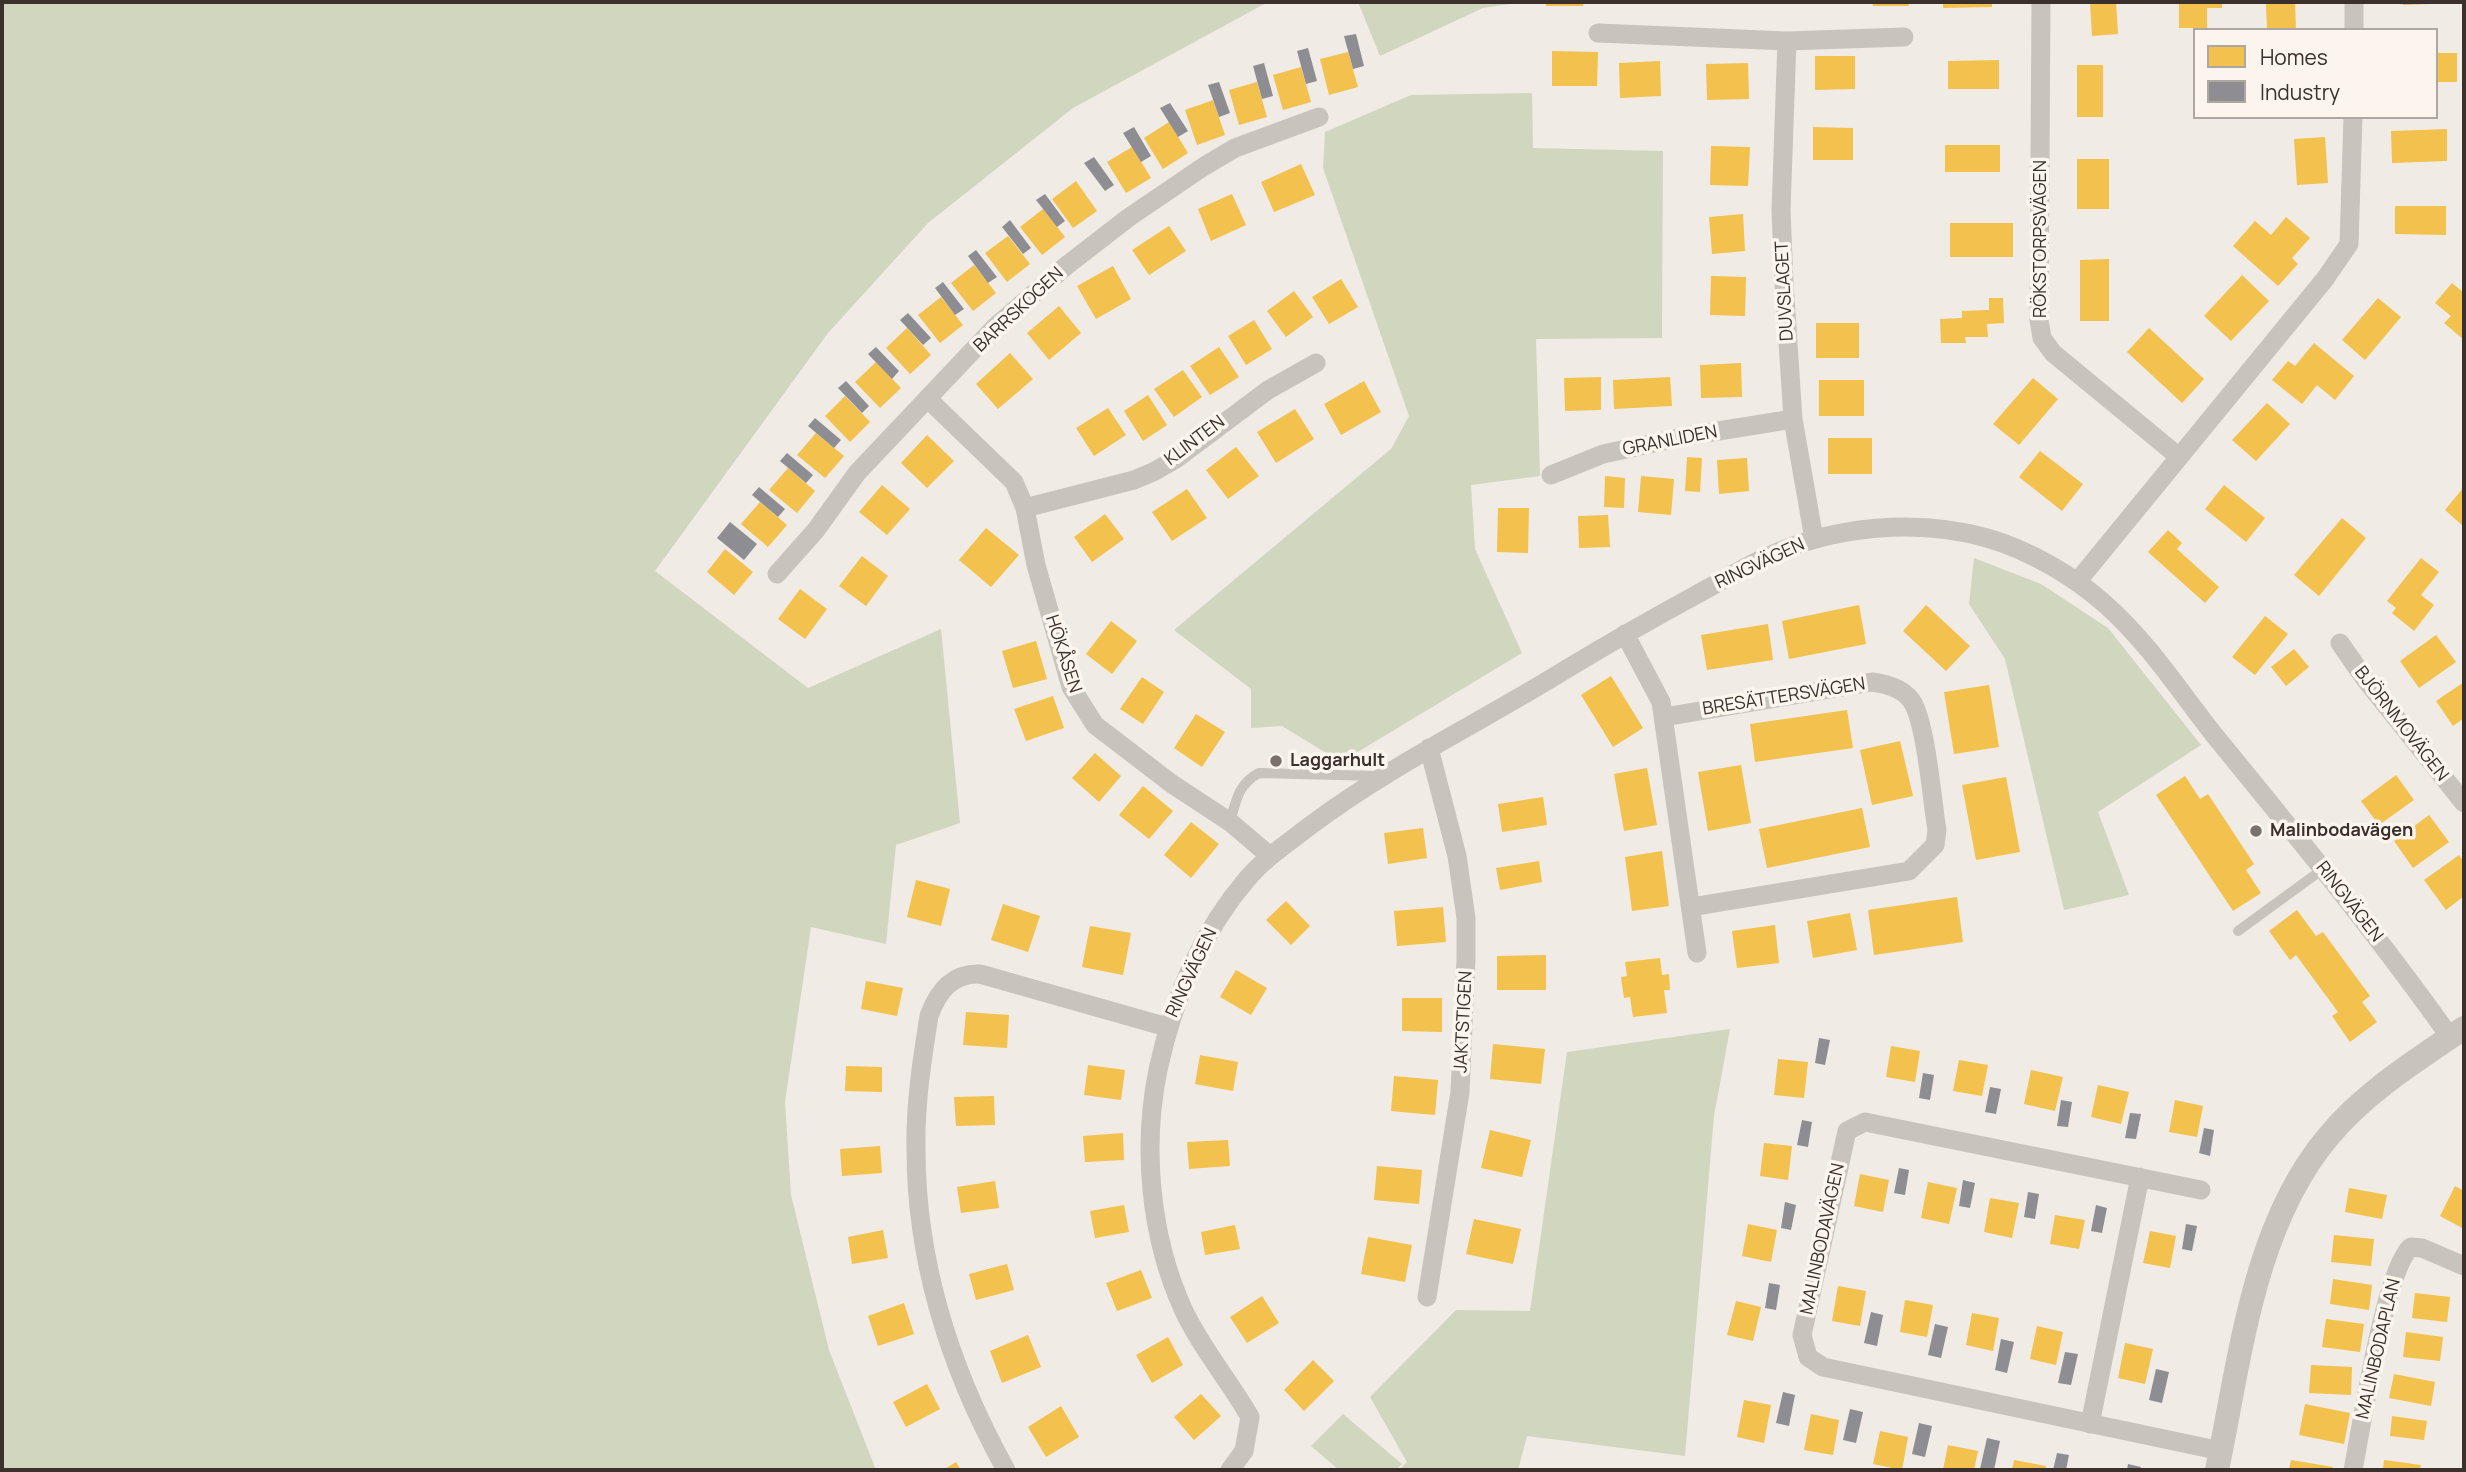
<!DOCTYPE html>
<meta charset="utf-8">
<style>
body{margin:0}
#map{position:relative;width:2466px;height:1472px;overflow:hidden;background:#f0ebe5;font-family:Manrope,sans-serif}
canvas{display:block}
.frame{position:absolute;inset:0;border:4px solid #3b302b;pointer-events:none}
.legend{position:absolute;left:2193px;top:28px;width:245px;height:91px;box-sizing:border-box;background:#fbf5ee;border:2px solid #aea6a0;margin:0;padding:9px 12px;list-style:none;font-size:21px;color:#3b302b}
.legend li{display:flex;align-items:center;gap:14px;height:35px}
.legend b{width:35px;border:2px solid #aea6a0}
</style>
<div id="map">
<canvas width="2466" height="1472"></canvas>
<div class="frame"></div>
<ul class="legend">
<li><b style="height:19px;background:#f2c14e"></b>Homes</li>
<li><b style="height:19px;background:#8d8d92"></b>Industry</li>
</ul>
</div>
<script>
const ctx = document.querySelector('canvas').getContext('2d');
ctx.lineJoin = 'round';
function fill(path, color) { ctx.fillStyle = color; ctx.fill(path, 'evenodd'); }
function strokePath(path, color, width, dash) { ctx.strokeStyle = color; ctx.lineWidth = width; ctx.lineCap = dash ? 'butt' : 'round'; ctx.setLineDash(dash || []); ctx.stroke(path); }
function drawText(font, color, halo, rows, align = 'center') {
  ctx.font = font + ' Manrope,sans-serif'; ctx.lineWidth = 7; ctx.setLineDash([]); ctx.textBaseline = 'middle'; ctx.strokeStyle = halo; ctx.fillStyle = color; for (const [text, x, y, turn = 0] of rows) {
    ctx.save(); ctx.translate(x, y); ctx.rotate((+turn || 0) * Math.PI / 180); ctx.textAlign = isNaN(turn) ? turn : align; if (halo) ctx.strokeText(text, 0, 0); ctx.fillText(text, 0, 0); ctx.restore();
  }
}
fill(new Path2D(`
 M2,2h1266l-195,106 -145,115 -100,110 -173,238 153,117 133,-59 19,194 -64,22 -10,99 -75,-17 -26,175 6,93 38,155 47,120h-874z
 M1358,2h165l-40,6 -103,48z
 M1532,93l1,55 130,3 -1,187 -126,1 4,137 -69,9 4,64 47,104 -181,109 -59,-36 -31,2v-39l-77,-59 217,-181 18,-33 -86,-248 2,-36 86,-37z
 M1974,558l67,26 67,44 93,117 -103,67 31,83 -65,15 -59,-251 -36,-55z
 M1730,1029l-16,87 -29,340 -158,-20 -9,34h-119l8,-8 -37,-65 86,-87 74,1 37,-259z
 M1343,1414l59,50 -6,6h-57l-28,-24z`), '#d1d6bf');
fill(new Path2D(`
 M1546,2h37v4h-37z
 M1873,2h36v4h-36z
 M1943,2h49v5l-49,1z
 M2090,2h26l2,32 -26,2z
 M2179,2h43v6h-15v20h-28z
 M2266,2h29l1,28h-29z
 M2403,2h27v2l-27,1z
 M1552,51l46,1 -1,34h-45z
 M1348,52l10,35 -29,8 -9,-36z
 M2436,53h21v29h-21z
 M1815,56h40v33l-40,1z
 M1999,60v29h-51v-28z
 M1660,61l1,35 -41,2 -1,-35z
 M1748,63l1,36 -42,1 -1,-36z
 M2077,65h26v52h-26z
 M1301,67l10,35 -28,8 -10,-35z
 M1257,82l10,35 -28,8 -10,-35z
 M1213,100l12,35 -28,10 -12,-35z
 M1169,122l19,31 -25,16 -19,-31z
 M1813,127l40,1v32h-40z
 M2447,129v32l-55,2 -1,-32z
 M2325,137l3,46 -31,2 -3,-46z
 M1945,145h55v27h-55z
 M1711,146l39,1 -2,39 -38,-1z
 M1132,147l19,31 -25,15 -19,-31z
 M2077,159h32v50h-32z
 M1301,164l14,31 -41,17 -13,-30z
 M1076,181l21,30 -24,17 -21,-29z
 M1232,194l14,31 -35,16 -13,-32z
 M2395,206h51v29l-51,-1z
 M1043,209l22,28 -23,18 -22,-28z
 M1743,214l2,37 -33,3 -3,-37z
 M2286,217l24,21 -18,20 6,6 -20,22 -45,-40 22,-25 16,14z
 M1950,223h63v34h-63z
 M1169,226l17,25 -37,24 -17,-25z
 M1008,236l22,28 -23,18 -22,-29z
 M2109,259v62h-29v-61z
 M974,265l22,28 -23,18 -22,-28z
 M1113,266l18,33 -35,20 -19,-33z
 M2242,275l27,26 -38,40 -27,-25z
 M1711,276l35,1 -1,39 -35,-1z
 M1341,279l17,28 -29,17 -17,-27z
 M2452,283l12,10v47l-20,-17 7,-7 -16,-13z
 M1294,291l19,26 -27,20 -19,-26z
 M941,297l22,28 -23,18 -22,-28z
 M1989,298h14l1,25 -17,1 1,13h-23l1,6h-25l-1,-24 22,-1v-7l27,-1z
 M2378,298l23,19 -36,43 -23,-20z
 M1059,306l22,27 -32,27 -22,-27z
 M1254,320l18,29 -26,16 -18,-29z
 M1816,323h43v35h-43z
 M907,328l24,27 -21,19 -24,-26z
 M2149,328l55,51 -22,24 -55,-51z
 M2314,343l40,33 -19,24 -18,-15 -15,19 -30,-24 16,-19 7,5z
 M1219,347l20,30 -29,18 -20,-29z
 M1010,353l23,26 -35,30 -22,-25z
 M876,362l25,26 -21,20 -25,-26z
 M1741,363l1,34 -41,1 -1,-33z
 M1183,370l19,27 -28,20 -20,-28z
 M1601,377v33l-36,1 -1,-33z
 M1670,377l2,29 -58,3 -1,-29z
 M2033,378l25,21 -39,46 -26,-21z
 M1819,380h45v36h-45z
 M1364,381l17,31 -40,23 -17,-31z
 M1148,395l19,30 -24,16 -19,-30z
 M845,396l25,26 -20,20 -25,-26z
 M2267,403l23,21 -34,37 -24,-21z
 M1108,408l18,27 -32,21 -18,-28z
 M1295,409l19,30 -38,24 -19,-31z
 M816,433l28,23 -19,22 -28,-23z
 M927,435l27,26 -27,27 -26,-25z
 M1828,438h44v36h-44z
 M1236,447l23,29 -31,23 -22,-29z
 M2040,451l43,33 -21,27 -43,-34z
 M1687,457l15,1 -2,34 -15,-1z
 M1747,458l2,33 -30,3 -2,-34z
 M788,468l27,23 -18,22 -28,-23z
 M1605,476l20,2 -1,30 -20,-1z
 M1641,476l33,3 -3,36 -33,-3z
 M882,485l28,24 -23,26 -28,-23z
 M2224,485l41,33 -19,24 -41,-33z
 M2464,487v40l-19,-17z
 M1187,489l20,29 -35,23 -20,-29z
 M760,502l27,23 -19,22 -27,-23z
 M1498,508h31l-1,45 -31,-1z
 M1105,514l19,25 -32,23 -18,-25z
 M1608,515l2,32 -31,1 -1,-32z
 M2342,518l24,20 -47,58 -25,-21z
 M986,528l33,27 -28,32 -32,-27z
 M2168,530l14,13 -5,6 42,38 -14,16 -57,-51z
 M725,549l28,23 -19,23 -27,-23z
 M862,556l26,20 -22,30 -27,-20z
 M2421,558l18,14 -18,23 13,10 -20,26 -22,-18 4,-5 -9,-7z
 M800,589l27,20 -22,30 -27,-20z
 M1859,605l7,39 -77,15 -7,-38z
 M1926,605l44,41 -24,25 -43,-40z
 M2265,616l23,18 -33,41 -23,-18z
 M1111,621l26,20 -25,33 -26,-20z
 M1768,624l5,36 -66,10 -6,-35z
 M2436,635l20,27 -37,26 -19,-27z
 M1036,641l11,38 -34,9 -11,-37z
 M2294,649l15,18 -23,19 -15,-19z
 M1611,676l32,52 -30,19 -32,-52z
 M1142,677l22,15 -21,32 -23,-15z
 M2464,682v36l-11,8 -17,-25z
 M1989,685l10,62 -45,7 -10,-62z
 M1053,696l11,32 -38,13 -12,-32z
 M1847,710l6,38 -98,14 -5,-38z
 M1196,714l29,18 -23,35 -28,-19z
 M1900,741l13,55 -41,9 -12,-55z
 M1095,753l26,23 -22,26 -27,-24z
 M1741,765l10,58 -43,8 -10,-59z
 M1647,768l10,57 -33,6 -10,-57z
 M2396,775l18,25 -35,25 -18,-24z
 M2185,776l15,23 8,-5 46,70 -8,6 15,23 -28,18 -77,-116z
 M2006,777l14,75 -44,8 -14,-75z
 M1143,786l30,25 -24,28 -30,-24z
 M1543,797l4,28 -45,7 -4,-28z
 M1862,808l8,39 -103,21 -8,-39z
 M2429,815l20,27 -36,26 -19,-27z
 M1191,822l28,22 -28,34 -27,-23z
 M1423,828l4,30 -39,6 -4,-31z
 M1662,851l7,55 -37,5 -7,-54z
 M2459,855l5,7v34l-18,14 -22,-30z
 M1539,861l3,21 -42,8 -4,-22z
 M916,880l34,9 -9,37 -34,-9z
 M1957,897l6,45 -89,13 -6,-45z
 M1286,901l24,25 -19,19 -25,-25z
 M1003,904l37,12 -12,36 -37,-12z
 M1443,907l3,35 -49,4 -3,-35z
 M2297,910l19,26 7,-4 47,64 -8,6 15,20 -27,20 -18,-26 6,-4 -42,-57 -6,5 -21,-29z
 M1850,913l7,37 -44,8 -6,-37z
 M1775,925l4,38 -42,5 -5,-37z
 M1090,926l41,7 -8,42 -41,-8z
 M1546,955v35h-49v-34z
 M1660,958l2,17 7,-1 1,16h-6l3,23 -34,4 -3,-20 -6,1 -3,-21 6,-1 -2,-14z
 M1236,970l31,18 -16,27 -31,-18z
 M866,981l37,7 -6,28 -36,-7z
 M1402,998h40v34l-40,-1z
 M966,1012l43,3 -2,33 -44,-3z
 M1493,1044l52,5 -4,35 -51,-5z
 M1891,1046l29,5 -5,31 -29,-5z
 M1200,1055l38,7 -5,29 -38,-7z
 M1778,1059l30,3 -4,36 -30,-3z
 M1959,1060l29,5 -6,31 -29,-5z
 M1088,1065l37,5 -4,30 -37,-5z
 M846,1066l36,1v25l-37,-1z
 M2031,1070l32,7 -8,34 -31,-7z
 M1394,1076l44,4 -3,35 -44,-4z
 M2098,1085l31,7 -8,32 -30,-7z
 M994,1096l1,29 -39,1 -2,-29z
 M2175,1100l28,6 -6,31 -28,-5z
 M1490,1130l41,10 -9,37 -41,-9z
 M1123,1133l1,27 -39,2 -2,-26z
 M1228,1140l2,26 -41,3 -2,-27z
 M1764,1143l28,3 -4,34 -28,-4z
 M880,1146l2,27 -40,3 -2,-27z
 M1377,1166l45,4 -3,34 -45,-4z
 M1860,1174l29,6 -6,32 -29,-6z
 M995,1181l4,27 -38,5 -4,-26z
 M1928,1182l29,6 -8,36 -28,-6z
 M2455,1186l9,5v38l-24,-13z
 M2349,1188l38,7 -5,24 -37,-7z
 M1990,1198l29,5 -7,35 -28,-6z
 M1124,1205l5,27 -34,6 -5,-27z
 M2055,1215l30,5 -6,29 -29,-5z
 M1474,1219l47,10 -8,35 -47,-10z
 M1748,1224l29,6 -6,32 -29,-6z
 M1235,1225l5,24 -35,6 -4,-23z
 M883,1230l5,28 -36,6 -4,-27z
 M2150,1231l26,5 -6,32 -27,-5z
 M2334,1235l40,4 -3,27 -40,-4z
 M1368,1237l44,8 -7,37 -44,-8z
 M1007,1264l7,26 -38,10 -7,-26z
 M1141,1270l11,28 -35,13 -11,-28z
 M2333,1279l39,6 -3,25 -39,-6z
 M1838,1286l28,5 -6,35 -28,-5z
 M2415,1293l35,4 -3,25 -35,-4z
 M1262,1296l17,27 -32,20 -17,-26z
 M1905,1300l28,5 -6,32 -27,-5z
 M1736,1301l25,6 -8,34 -26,-6z
 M904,1303l10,31 -36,12 -10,-30z
 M1972,1313l27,5 -6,33 -27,-6z
 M2326,1319l38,5 -4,28 -38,-5z
 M2037,1326l26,6 -7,33 -26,-6z
 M2406,1332l37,5 -3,24 -37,-4z
 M1028,1335l13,32 -39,16 -12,-32z
 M1168,1337l15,28 -31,18 -16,-28z
 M2125,1343l28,6 -8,35 -27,-6z
 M1313,1360l21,21 -30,30 -20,-21z
 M2311,1365l41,2 -1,28 -42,-2z
 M2394,1374l41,8 -4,24 -42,-8z
 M927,1384l13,25 -34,18 -13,-25z
 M1201,1394l20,22 -27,24 -20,-23z
 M1744,1400l27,5 -7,38 -27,-6z
 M2305,1404l45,9 -6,31 -45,-9z
 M1061,1406l18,31 -33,20 -18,-30z
 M1811,1414l28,6 -6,35 -29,-5z
 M2392,1416l35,5 -3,19 -34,-4z
 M1880,1431l28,6 -6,33 -29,-6z
 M1948,1445l30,6 -4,19h-31z
 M2014,1460l32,6 -1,4h-33z
 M2291,1460l42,7 -1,3h-43z
 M2384,1460l37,5 -1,5h-37z
 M956,1462l5,8h-18z`), '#f2c14e');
fill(new Path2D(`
 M1356,34l8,32 -11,3 -9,-33z
 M1308,48l9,33 -11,3 -9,-33z
 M1264,63l9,33 -11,3 -9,-33z
 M1219,82l11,31 -11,4 -11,-32z
 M1170,103l18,28 -10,6 -18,-29z
 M1134,127l17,29 -10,6 -18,-29z
 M1094,157l20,28 -9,6 -21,-28z
 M1045,194l20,27 -8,6 -21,-27z
 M1010,220l21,28 -8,6 -21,-27z
 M976,250l21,27 -9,6 -20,-27z
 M943,282l21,27 -9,6 -20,-27z
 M908,313l23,25 -8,7 -23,-25z
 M876,347l23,24 -7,8 -24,-25z
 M846,381l23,25 -7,7 -24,-25z
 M815,418l26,22 -7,8 -26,-22z
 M787,453l26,22 -7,8 -26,-22z
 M759,487l26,22 -7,8 -26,-22z
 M730,522l27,22 -13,16 -27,-22z
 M1819,1038l11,2 -5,25 -10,-2z
 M1923,1073l11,2 -4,25 -11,-2z
 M1990,1087l11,2 -5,25 -11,-2z
 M2061,1100l11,2 -4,25 -11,-1z
 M2130,1113l11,1 -5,25 -11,-1z
 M1802,1120l10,2 -4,25 -11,-2z
 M2204,1128l10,2 -4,26 -11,-3z
 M1899,1168l10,2 -4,25 -11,-2z
 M1963,1180l12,3 -5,25 -11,-2z
 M2028,1192l11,2 -4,25 -11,-2z
 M1785,1202l11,3 -5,25 -10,-2z
 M2096,1205l11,3 -5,25 -11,-2z
 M2186,1224l11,2 -5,25 -10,-2z
 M1769,1283l11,2 -4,25 -11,-2z
 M1871,1312l12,3 -6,31 -13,-3z
 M1935,1324l13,3 -7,31 -13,-3z
 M2001,1339l13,3 -7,31 -12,-3z
 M2065,1352l13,2 -7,31 -13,-2z
 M2156,1369l13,3 -7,31 -13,-3z
 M1783,1392l12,3 -6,31 -13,-3z
 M1850,1409l13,3 -7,31 -13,-3z
 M1919,1423l13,3 -7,31 -13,-3z
 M1987,1438l13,3 -6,29 -14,-1z
 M2057,1453l12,2 -3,15h-13z
 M2128,1464l13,3 -1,3h-13z`), '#8d8d92');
strokePath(new Path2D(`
 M1230,822c6,-21 8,-38 29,-49l119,3
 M2238,931l85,-62`), '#c9c3be', 10);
strokePath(new Path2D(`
 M2041,2l-2,318 3,18 11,15 125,103
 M2354,30v-28
 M1598,33l189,8 -6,169 3,72 9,137 21,120
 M1787,41l117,-4
 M929,400l85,82 11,26 11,57 35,122 24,38 77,59 58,38 40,34
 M1551,475l52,-21 84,-18 106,-17
 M1025,508l109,-28 19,-8 23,-13 92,-69 48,-27
 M777,574l39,-44 41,-57 138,-146 71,-61 62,-48 75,-51 32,-19 84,-31
 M2077,582l248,-303 24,-35 4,-127
 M1625,634l36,68 36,251
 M2340,643l25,36 99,124
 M1664,717l208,-35c15,2 30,6 39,18 15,20 21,102 26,130l-2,15 -26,26 -218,36
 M2201,1190l-336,-68 -18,9 -45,204 6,22 15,10 398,84
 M1427,1297l33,-205 6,-133v-41l-9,-62 -28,-108
 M2090,1424l50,-247
 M1006,1470c-55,-99 -90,-206 -90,-321 -1,-44 6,-89 13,-133 9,-25 23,-43 51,-42l187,53
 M1230,1470l14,-19 6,-34c-21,-37 -49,-69 -67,-108 -33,-73 -41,-162 -25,-239 15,-70 42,-136 89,-191 18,-21 42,-37 64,-54 80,-60 170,-103 254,-155 43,-26 85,-50 129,-74 25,-13 49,-29 75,-40 65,-30 148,-38 218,-18 42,12 87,38 119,67 43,38 74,87 109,131 81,99 161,197 235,301
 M2353,1470c8,-40 32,-202 58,-223l11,1 42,18`), '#c9c3be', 19);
strokePath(new Path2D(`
 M2217,1470c23,-110 36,-244 111,-333 36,-44 90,-78 136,-109`), '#c9c3be', 24);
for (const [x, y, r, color] of [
 [1276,761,7,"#7a716c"],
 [2256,831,7,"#7a716c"]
]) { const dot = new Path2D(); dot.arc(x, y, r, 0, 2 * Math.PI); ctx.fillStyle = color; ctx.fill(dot); strokePath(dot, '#fbf5ee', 2.5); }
drawText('18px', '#3b302b', '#fbf5ee', [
 ["RÖKSTORPSVÄGEN",2041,239,-90],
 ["DUVSLAGET",1785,291,-93],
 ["BARRSKOGEN",1019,310,-43],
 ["KLINTEN",1195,441,-37],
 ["GRANLIDEN",1670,441,-11],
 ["RINGVÄGEN",1760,564,-25],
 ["HÖKÅSEN",1063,654,72],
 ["BRESÄTTERSVÄGEN",1784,697,-9],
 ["BJÖRNMOVÄGEN",2401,724,52],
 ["RINGVÄGEN",2349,902,52],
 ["RINGVÄGEN",1192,973,-65],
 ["JAKTSTIGEN",1464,1022,-87],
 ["MALINBODAVÄGEN",1823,1239,-78],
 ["MALINBODAPLAN",2379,1349,-77]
]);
drawText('bold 18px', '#3b302b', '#fbf5ee', [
 ["Laggarhult",1290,761],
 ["Malinbodavägen",2270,831]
], 'left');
</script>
